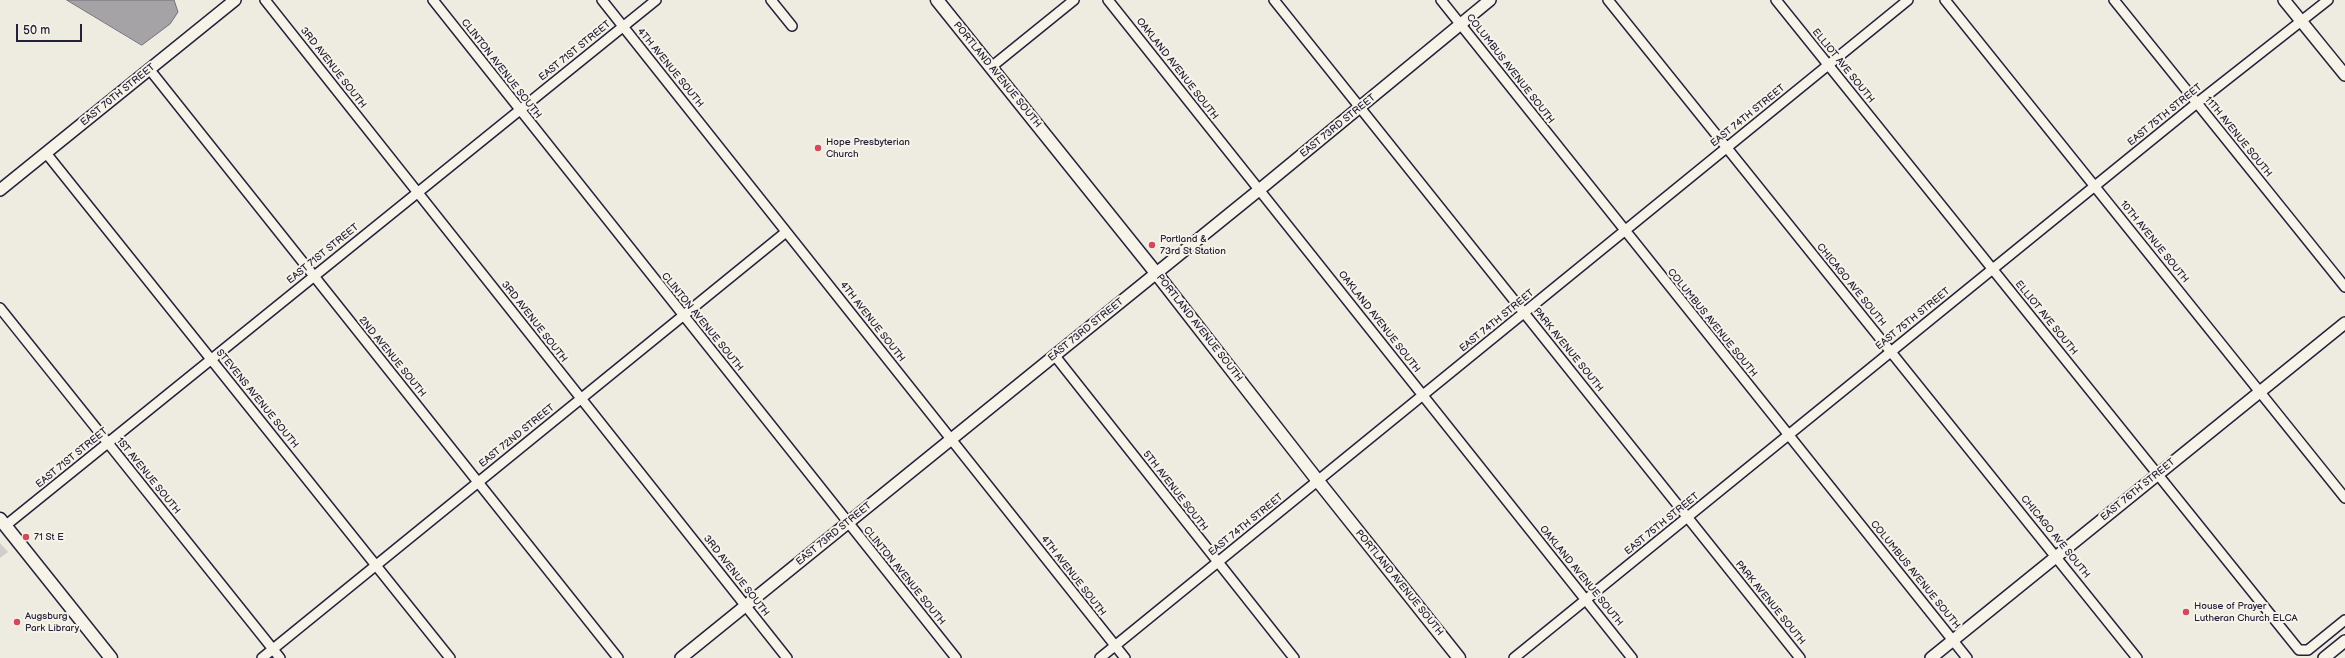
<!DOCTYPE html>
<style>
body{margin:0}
#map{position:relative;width:2345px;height:658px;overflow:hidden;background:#eeebe1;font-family:"Balsamiq Sans",sans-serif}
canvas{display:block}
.scale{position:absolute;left:16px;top:24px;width:66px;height:18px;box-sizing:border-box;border:2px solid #22223b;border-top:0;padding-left:5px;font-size:12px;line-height:14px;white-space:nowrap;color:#22223b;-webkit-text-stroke:3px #f7f3e8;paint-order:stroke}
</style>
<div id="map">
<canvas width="2345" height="658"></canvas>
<div class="scale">50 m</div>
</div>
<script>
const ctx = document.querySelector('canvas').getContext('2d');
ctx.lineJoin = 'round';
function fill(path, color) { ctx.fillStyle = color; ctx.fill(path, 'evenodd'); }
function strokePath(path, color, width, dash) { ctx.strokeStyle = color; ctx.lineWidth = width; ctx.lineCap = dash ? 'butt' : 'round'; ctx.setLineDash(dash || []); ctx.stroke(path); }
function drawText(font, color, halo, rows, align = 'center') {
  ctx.font = font + ' "Balsamiq Sans",sans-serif'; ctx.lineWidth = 4; ctx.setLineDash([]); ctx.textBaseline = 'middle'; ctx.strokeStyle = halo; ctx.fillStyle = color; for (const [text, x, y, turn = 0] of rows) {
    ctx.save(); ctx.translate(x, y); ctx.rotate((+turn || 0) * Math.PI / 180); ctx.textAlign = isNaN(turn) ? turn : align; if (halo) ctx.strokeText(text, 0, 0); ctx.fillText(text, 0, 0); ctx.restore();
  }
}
fill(new Path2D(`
 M0,543l8,9 -8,6z`), '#d1cdc9');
const water = new Path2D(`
 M67,0h107l4,12 -8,12 -28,21z`);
fill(water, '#a6a3a6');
strokePath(water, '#716f7b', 1);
const minor = new Path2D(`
 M265,0l522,658
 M433,0l523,658
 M602,0l523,658
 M771,0l21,26
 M1108,0l524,658
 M1274,0l526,658
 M1441,0l526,658
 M1608,0l529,658
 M1776,0l523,650h9l37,-30
 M1945,0l400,498
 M2114,0l231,287
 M990,68l84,-68
 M150,70l468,588
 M46,153l404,505
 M0,308l280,350
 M1055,356l239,302
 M5,526l651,-526
 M262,658l524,-426
 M1100,658l808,-658
 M1514,658l683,-555 131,-103`);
const tertiary = new Path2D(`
 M2284,0l61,75
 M0,190l235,-190
 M681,658l578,-468 231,-190
 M1931,658l414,-335
 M2324,658l21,-17`);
const secondary = new Path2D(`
 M937,0l219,273 162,208 141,177
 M0,519l111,139`);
strokePath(minor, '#22223b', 12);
strokePath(tertiary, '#22223b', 14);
strokePath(secondary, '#22223b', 15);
strokePath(minor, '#f7f3e8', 9);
strokePath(tertiary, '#f7f3e8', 11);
strokePath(secondary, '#f7f3e8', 12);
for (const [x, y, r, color] of [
 [818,148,4,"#d1495b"],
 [1152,245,4,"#d1495b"],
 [26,537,4,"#d1495b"],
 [2186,612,4,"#d1495b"],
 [17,622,4,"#d1495b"]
]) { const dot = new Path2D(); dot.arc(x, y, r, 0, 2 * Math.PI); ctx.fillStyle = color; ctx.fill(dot); strokePath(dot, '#f7f3e8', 1.5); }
drawText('10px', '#22223b', '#f7f3e8', [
 ["EAST 71ST STREET",575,51,-39],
 ["ELLIOT AVE SOUTH",1843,66,51],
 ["3RD AVENUE SOUTH",333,68,52],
 ["4TH AVENUE SOUTH",670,68,51],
 ["CLINTON AVENUE SOUTH",501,69,52],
 ["OAKLAND AVENUE SOUTH",1177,69,52],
 ["COLUMBUS AVENUE SOUTH",1510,69,52],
 ["PORTLAND AVENUE SOUTH",997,75,51],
 ["EAST 70TH STREET",118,95,-39],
 ["EAST 75TH STREET",2165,115,-39],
 ["EAST 74TH STREET",1748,116,-39],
 ["EAST 73RD STREET",1338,126,-39],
 ["11TH AVENUE SOUTH",2238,137,51],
 ["10TH AVENUE SOUTH",2154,242,51],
 ["EAST 71ST STREET",323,254,-39],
 ["CHICAGO AVE SOUTH",1851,285,51],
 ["ELLIOT AVE SOUTH",2046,318,51],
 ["EAST 75TH STREET",1913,319,-39],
 ["EAST 74TH STREET",1497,321,-39],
 ["3RD AVENUE SOUTH",534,322,52],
 ["CLINTON AVENUE SOUTH",702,322,51],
 ["4TH AVENUE SOUTH",872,322,52],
 ["OAKLAND AVENUE SOUTH",1379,322,52],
 ["COLUMBUS AVENUE SOUTH",1712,323,51],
 ["PORTLAND AVENUE SOUTH",1199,328,52],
 ["EAST 73RD STREET",1086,330,-39],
 ["PARK AVENUE SOUTH",1568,350,51],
 ["2ND AVENUE SOUTH",392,357,51],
 ["STEVENS AVENUE SOUTH",257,399,51],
 ["EAST 72ND STREET",517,436,-39],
 ["EAST 71ST STREET",72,458,-39],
 ["1ST AVENUE SOUTH",148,476,51],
 ["EAST 76TH STREET",2138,490,-39],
 ["5TH AVENUE SOUTH",1175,491,52],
 ["EAST 75TH STREET",1662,524,-39],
 ["EAST 74TH STREET",1246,525,-39],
 ["EAST 73RD STREET",834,534,-39],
 ["CHICAGO AVE SOUTH",2055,537,51],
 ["COLUMBUS AVENUE SOUTH",1915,575,51],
 ["3RD AVENUE SOUTH",736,576,52],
 ["CLINTON AVENUE SOUTH",904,576,51],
 ["4TH AVENUE SOUTH",1073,576,52],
 ["OAKLAND AVENUE SOUTH",1581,576,51],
 ["PORTLAND AVENUE SOUTH",1399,583,51],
 ["PARK AVENUE SOUTH",1770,603,51]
]);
drawText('10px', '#22223b', '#f7f3e8', [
 ["Hope Presbyterian",826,142],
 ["Church",826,154],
 ["Portland &",1160,239],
 ["73rd St Station",1160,251],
 ["71 St E",34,537],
 ["House of Prayer",2194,606],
 ["Lutheran Church ELCA",2194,618],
 ["Augsburg",25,616],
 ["Park Library",25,628]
], 'left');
</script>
